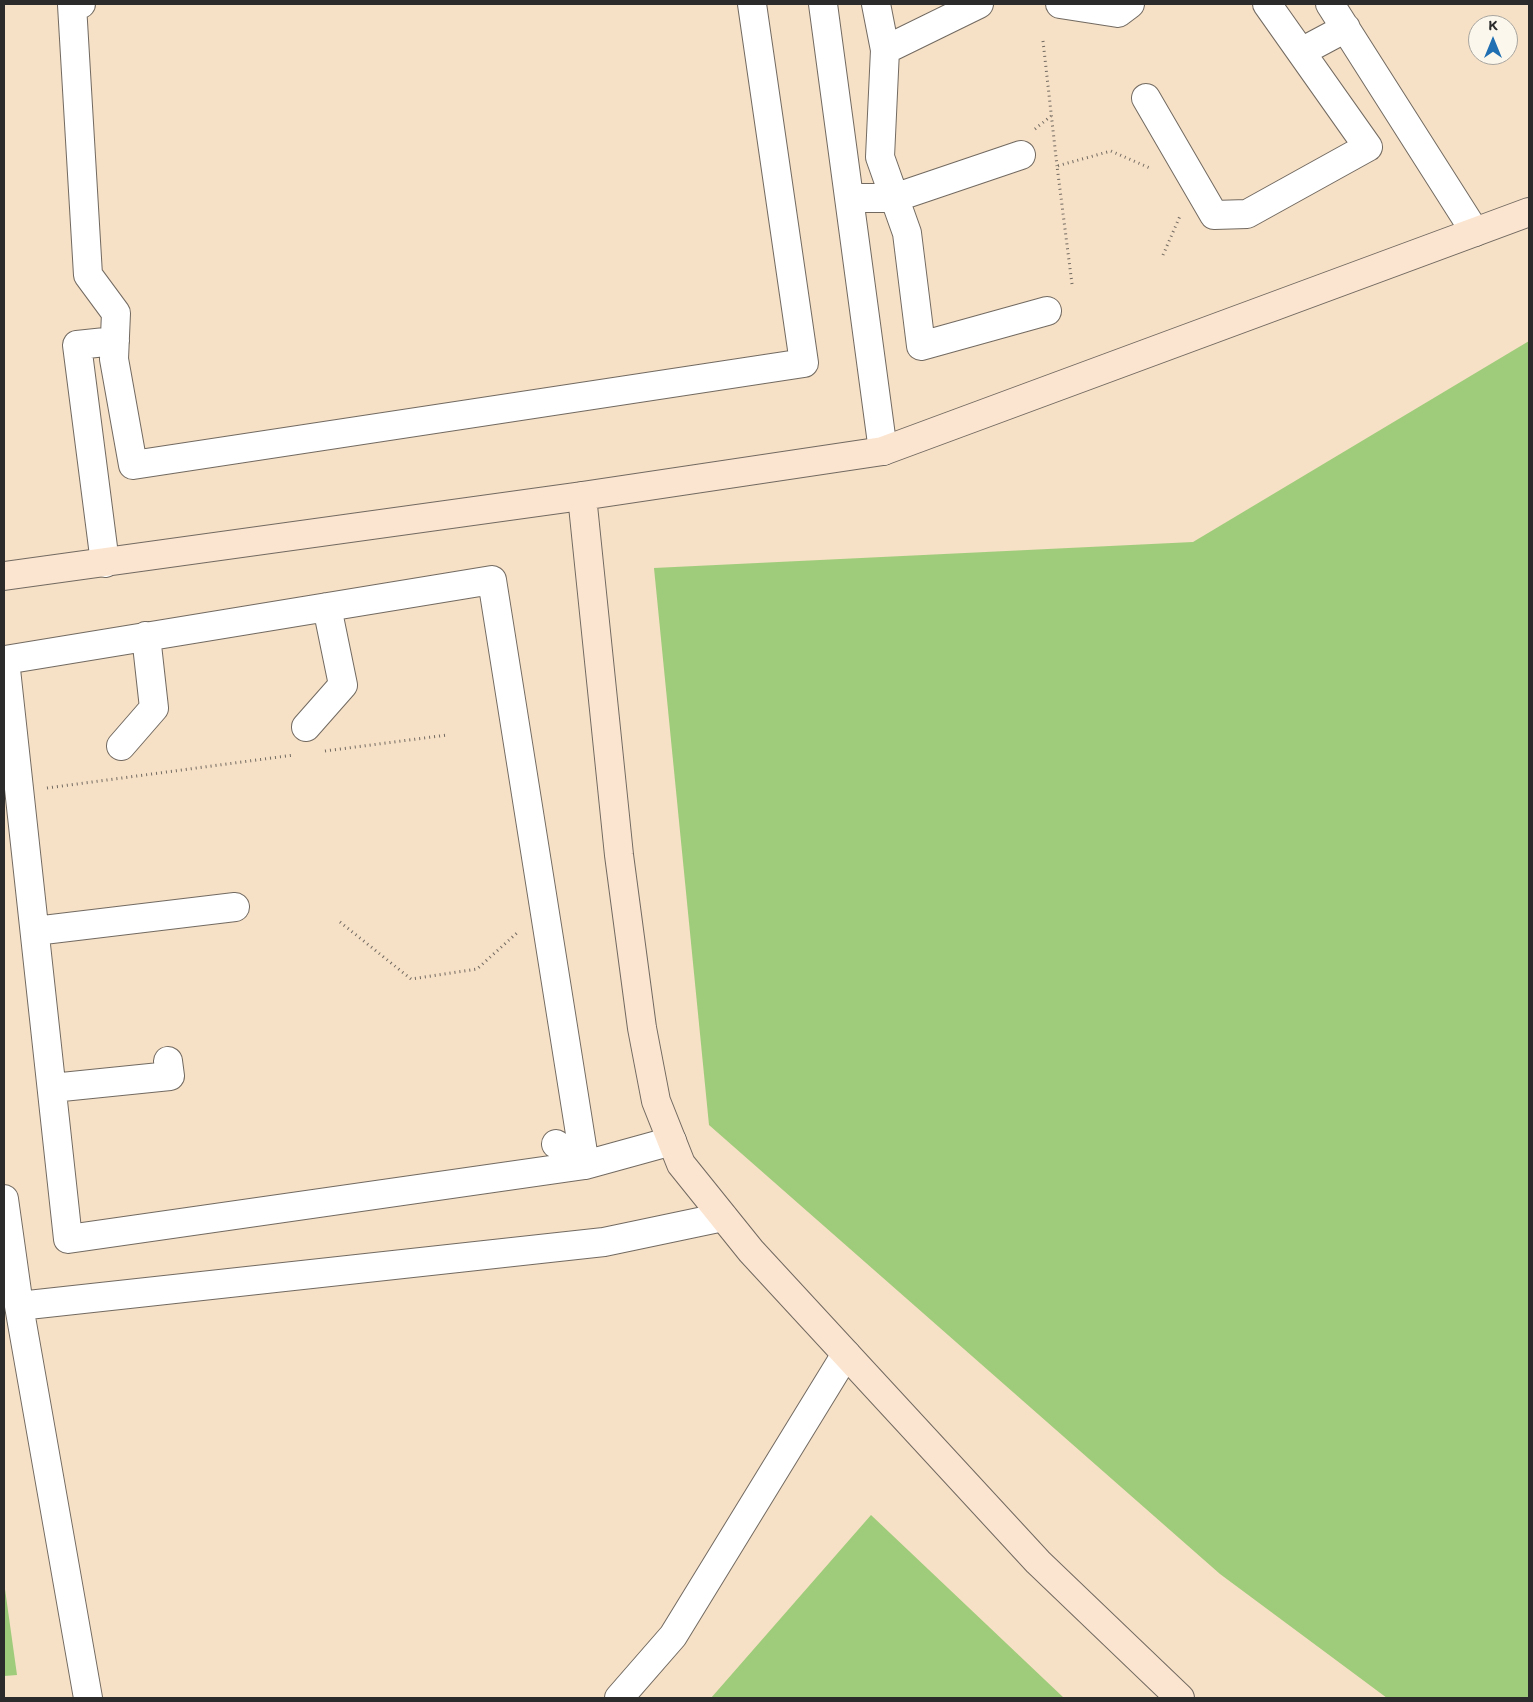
<!DOCTYPE html>
<style>
body{margin:0}
#map{position:relative;width:1533px;height:1702px;overflow:hidden;background:#f6e0c6;font-family:Itim,sans-serif}
canvas{display:block}
.frame{position:absolute;inset:0;border:5px solid #2b2b2b;pointer-events:none}
.north{position:absolute;left:1468px;top:15px;width:50px;height:50px;box-sizing:border-box;background:#fbf7ec;border:1px solid #a8a59f;border-radius:50%;rotate:0deg;font-size:14px;font-weight:700;line-height:20px;text-align:center;color:#2b2b2b}
.north::after{content:'';display:block;margin:auto;width:18px;height:22px;background:#1f6fb2;clip-path:polygon(50% 0,100% 100%,50% 72%,0 100%)}
</style>
<div id="map">
<canvas width="1533" height="1702"></canvas>
<div class="frame"></div>
<div class="north">K</div>
</div>
<script>
const ctx = document.querySelector('canvas').getContext('2d');
ctx.lineJoin = 'round';
function fill(path, color) { ctx.fillStyle = color; ctx.fill(path, 'evenodd'); }
function strokePath(path, color, width, dash) { ctx.strokeStyle = color; ctx.lineWidth = width; ctx.lineCap = dash ? 'butt' : 'round'; ctx.setLineDash(dash || []); ctx.stroke(path); }
fill(new Path2D(`
 M1529,341v1357h-142l-167,-124 -511,-449 -55,-557 539,-26z
 M871,1515l193,183h-353z
 M4,1582l13,93 -13,1z`), '#9fcc7a');
const street = new Path2D(`
 M81,4l-9,1 16,270 28,38 -2,46 19,106 671,-102 -52,-359
 M823,4l60,447
 M876,4l9,46 94,-46
 M1060,4l58,9 12,-9
 M1330,4l145,228
 M885,50l-5,107 27,76 14,113 126,-35
 M1301,52l45,-24
 M1146,98l68,117 33,-1 121,-67 -101,-143
 M849,198h45l127,-43
 M105,563l-28,-218 38,-4
 M492,580l93,585 -517,74 -63,-579z
 M306,727l37,-42 -16,-78
 M121,746l33,-38 -8,-72
 M35,931l200,-24
 M52,1088l118,-12 -2,-15
 M556,1144l29,21 87,-24
 M4,1199l15,107 69,392
 M19,1306l585,-64 119,-25
 M619,1698l54,-62 173,-282`);
const secondary = new Path2D(`
 M582,496l37,359 23,173 14,73 25,63 70,87 287,311 142,136
 M4,576l578,-80 301,-45 646,-239`);
strokePath(street, '#726a61', 30);
strokePath(secondary, '#726a61', 30);
strokePath(new Path2D(`
 M1043,41l14,125
 M1035,129l16,-13
 M1163,255l17,-39
 M1072,284l-15,-118 54,-15 41,18
 M325,751l122,-16
 M47,788l247,-33
 M340,922l71,57 66,-10 41,-37`), '#726a61', 3, [1, 4]);
strokePath(street, '#fff', 28);
strokePath(secondary, '#fce5d0', 28);
</script>
